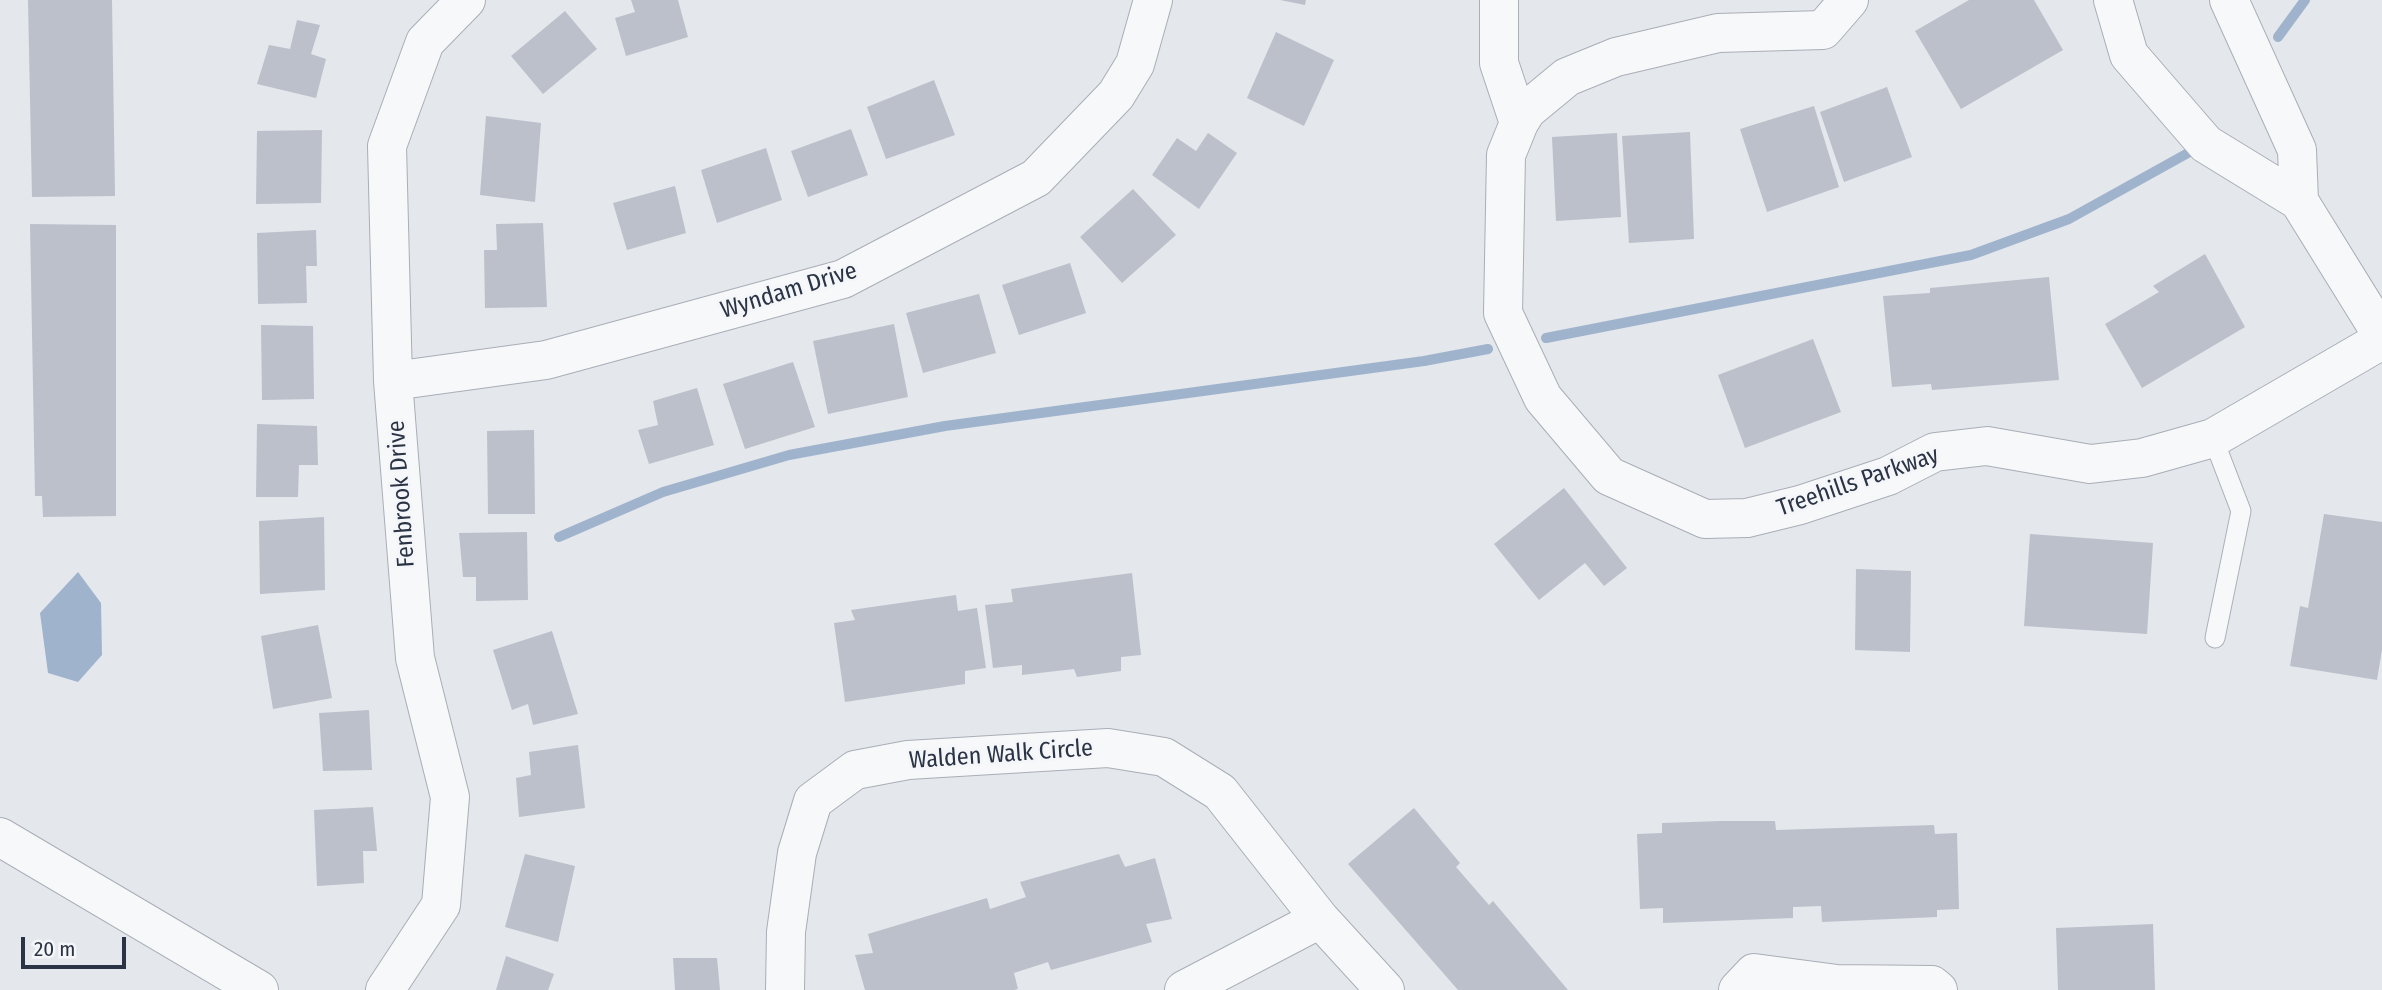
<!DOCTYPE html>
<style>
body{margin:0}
#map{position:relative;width:2382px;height:990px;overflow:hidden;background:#e4e7ec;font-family:"Fira Sans Condensed",sans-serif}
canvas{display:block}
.scale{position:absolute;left:21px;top:937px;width:105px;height:32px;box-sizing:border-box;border:4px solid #2b3445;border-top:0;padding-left:9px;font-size:21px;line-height:24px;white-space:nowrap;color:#2b3445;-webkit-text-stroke:5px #f4f6f9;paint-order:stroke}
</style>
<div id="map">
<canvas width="2382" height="990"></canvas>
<div class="scale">20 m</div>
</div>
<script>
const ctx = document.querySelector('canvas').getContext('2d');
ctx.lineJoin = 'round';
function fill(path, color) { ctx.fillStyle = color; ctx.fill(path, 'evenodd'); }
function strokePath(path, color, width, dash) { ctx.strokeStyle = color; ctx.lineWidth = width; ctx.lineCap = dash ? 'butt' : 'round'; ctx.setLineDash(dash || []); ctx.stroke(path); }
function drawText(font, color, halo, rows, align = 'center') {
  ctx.font = font + ' "Fira Sans Condensed",sans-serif'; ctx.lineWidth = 6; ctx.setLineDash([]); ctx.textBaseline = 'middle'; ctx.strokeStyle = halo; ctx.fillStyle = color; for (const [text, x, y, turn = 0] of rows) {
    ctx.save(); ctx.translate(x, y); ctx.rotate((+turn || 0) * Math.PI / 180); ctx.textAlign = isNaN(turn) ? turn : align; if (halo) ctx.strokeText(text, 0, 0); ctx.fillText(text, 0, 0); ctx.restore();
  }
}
fill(new Path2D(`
 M78,572l23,31 1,52 -24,27 -30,-9 -8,-60z`), '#9fb4cc');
strokePath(new Path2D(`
 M2278,37l27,-37
 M1546,338l425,-83 98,-36 119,-66
 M559,537l104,-45 126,-37 156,-29 479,-65 64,-12`), '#9fb4cc', 10);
fill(new Path2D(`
 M28,0h84l3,196 -83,1z
 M631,0h47l10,37 -62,19 -11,-38 20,-6z
 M1280,0h26l-1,5z
 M1969,0h65l29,50 -102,59 -46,-78z
 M565,11l32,38 -54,45 -32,-38z
 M297,20l23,5 -9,29 15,5 -10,39 -59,-14 12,-39 21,4z
 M1276,32l58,28 -30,66 -57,-28z
 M934,80l21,55 -69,24 -19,-52z
 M1887,87l25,70 -68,25 -24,-70z
 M1814,106l25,81 -72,25 -27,-83z
 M486,116l55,7 -6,79 -55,-7z
 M851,129l17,46 -60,22 -17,-46z
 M322,130l-1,73 -65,1 1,-73z
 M1690,132l4,107 -65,4 -7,-107z
 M1208,133l29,20 -38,56 -47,-34 25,-37 19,13z
 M1617,133l4,84 -65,4 -4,-84z
 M766,148l16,52 -65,23 -16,-53z
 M675,186l11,47 -59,17 -14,-47z
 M1133,189l43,46 -54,48 -42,-46z
 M543,223l4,84 -62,1 -1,-58h13l-1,-26z
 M30,224l86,1v291l-73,1 -1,-21h-7z
 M316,230l1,36h-11l1,37 -49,1 -1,-71z
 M2205,254l40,73 -103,61 -37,-64 54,-32 -6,-6z
 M1070,263l16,50 -67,22 -17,-50z
 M2049,277l10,103 -127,10 -1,-6 -39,3 -9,-91 47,-3v-5z
 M979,294l17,59 -73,20 -17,-60z
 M894,324l14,73 -80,17 -15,-73z
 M261,325l52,1 1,73 -52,1z
 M1813,339l28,73 -96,36 -27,-73z
 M793,362l22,65 -70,22 -22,-65z
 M697,388l17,57 -65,19 -11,-34 20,-5 -5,-24z
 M257,424l60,2 1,39h-19l-1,32h-42z
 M534,430l1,84h-47l-1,-83z
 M1564,488l63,80 -23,18 -19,-23 -46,37 -45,-56z
 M2324,514l58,8v128l-5,30 -87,-14 10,-60 8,2z
 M324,517l1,73 -65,4 -1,-73z
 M527,532l1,68 -52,1v-24h-13l-4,-44z
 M2030,534l123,9 -6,91 -123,-8z
 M1856,569l55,2 -1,81 -55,-2z
 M1132,573l9,82 -20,2v14l-44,6 -3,-8 -52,6v-10l-29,3 -8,-63 28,-3 -2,-13z
 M956,595l2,16 19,-3 9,60 -21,3v13l-120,18 -11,-79 21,-3 -4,-10z
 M318,625l14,73 -59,11 -12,-73z
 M552,631l26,83 -45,11 -5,-21 -16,6 -19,-60z
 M369,710l3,60 -49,1 -4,-58z
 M578,745l7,63 -66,9 -3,-39 15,-3 -2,-23z
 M373,807l4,44h-14l1,32 -47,3 -3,-76z
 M1414,808l46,55 -4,4 33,38 4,-4 75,89h-110l-110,-126z
 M1721,821h54l1,9 158,-5 1,9 22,-1 2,76 -22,1v7l-115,5 -1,-16 -28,1v11l-130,5v-15l-23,1 -3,-75 25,-1v-10z
 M525,854l50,12 -17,76 -53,-15z
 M1119,854l6,13 30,-9 17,61 -26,5 6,18 -101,28 -3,-8 -34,11 4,16 -4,1h-149l-10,-35 18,-2 -5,-19 119,-36 3,11 36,-12 -6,-15z
 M2153,924l2,66h-97l-2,-62z
 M506,956l48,18 -6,16h-52z
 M673,958h44l3,32h-45z`), '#bbc0ca');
const lane = new Path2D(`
 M2213,438l28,73 -26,127`);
const street = new Path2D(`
 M1499,0v63l20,60
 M1849,0l-26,30 -105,3 -102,24 -49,20 -40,33 -8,13 -13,32 -3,158 40,85 66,78 96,43 42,-1 53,-13 88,-29 47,-24 52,-6 103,18 52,-6 71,-20 169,-98
 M2113,0l16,55 77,89 93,57 83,134
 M2229,0l68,150 2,51
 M393,381l153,-21 297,-81 193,-101 80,-83 19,-31 18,-64
 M0,837l259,153
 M385,990l56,-85 9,-108 -35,-139 -22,-277 -6,-235 38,-104 41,-42
 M785,990l1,-58 11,-79 16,-52 42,-31 53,-10 200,-12 56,9 56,35 100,127 65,71
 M1184,990l136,-71
 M1738,990l16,-17 83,11 95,1 6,5`);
strokePath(lane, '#a9aeb7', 21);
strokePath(street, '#a9aeb7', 40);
strokePath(lane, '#f7f8fa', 19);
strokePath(street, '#f7f8fa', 38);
drawText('24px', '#2b3445', '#f4f6f9', [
 ["Wyndam Drive",789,291,-17],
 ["Treehills Parkway",1858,482,-19],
 ["Fenbrook Drive",402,494,-94],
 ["Walden Walk Circle",1001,755,-4]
]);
</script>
